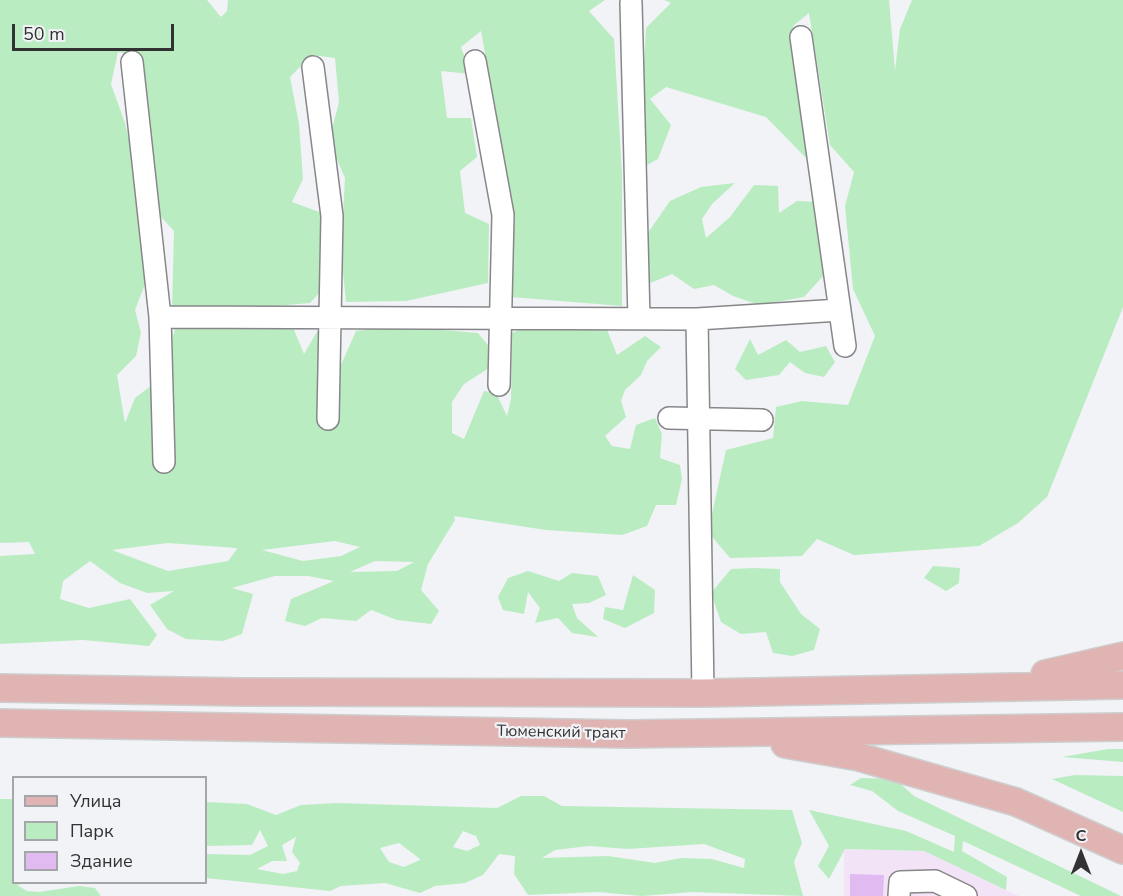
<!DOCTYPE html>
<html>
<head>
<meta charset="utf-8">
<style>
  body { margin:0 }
  #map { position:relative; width:1123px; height:896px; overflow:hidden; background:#f2f3f7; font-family:"Nunito Sans",sans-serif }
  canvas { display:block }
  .legend { position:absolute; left:12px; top:776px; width:195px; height:108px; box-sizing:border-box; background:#f2f3f7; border:2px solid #a5a6a9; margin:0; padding:8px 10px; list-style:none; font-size:18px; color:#323233 }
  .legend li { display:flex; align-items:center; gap:12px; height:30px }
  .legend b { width:30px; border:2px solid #a5a6a9 }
  .north { position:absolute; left:1051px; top:824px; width:60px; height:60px; -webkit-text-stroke:4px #f2f3f7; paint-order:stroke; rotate:0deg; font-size:16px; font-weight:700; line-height:24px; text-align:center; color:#323233 }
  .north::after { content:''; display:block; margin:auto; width:21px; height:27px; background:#323233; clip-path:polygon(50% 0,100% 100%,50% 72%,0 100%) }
  .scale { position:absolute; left:12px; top:24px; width:162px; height:27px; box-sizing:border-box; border:3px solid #323233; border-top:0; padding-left:8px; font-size:18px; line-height:21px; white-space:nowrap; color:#323233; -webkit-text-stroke:4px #f2f3f7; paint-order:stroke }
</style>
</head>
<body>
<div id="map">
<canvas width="1123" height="896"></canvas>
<ul class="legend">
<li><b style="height:8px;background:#e0b4b3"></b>Улица</li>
<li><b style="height:16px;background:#baecc2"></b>Парк</li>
<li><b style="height:16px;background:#e1baf2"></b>Здание</li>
</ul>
<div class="north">С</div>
<div class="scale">50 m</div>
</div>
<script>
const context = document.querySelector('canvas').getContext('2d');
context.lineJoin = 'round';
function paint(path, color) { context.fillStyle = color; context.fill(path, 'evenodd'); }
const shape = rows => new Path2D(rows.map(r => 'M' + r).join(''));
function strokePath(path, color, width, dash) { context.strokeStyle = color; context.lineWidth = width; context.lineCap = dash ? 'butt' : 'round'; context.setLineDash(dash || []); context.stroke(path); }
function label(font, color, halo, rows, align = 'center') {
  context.font = font + ' "Nunito Sans",sans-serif'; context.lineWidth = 4.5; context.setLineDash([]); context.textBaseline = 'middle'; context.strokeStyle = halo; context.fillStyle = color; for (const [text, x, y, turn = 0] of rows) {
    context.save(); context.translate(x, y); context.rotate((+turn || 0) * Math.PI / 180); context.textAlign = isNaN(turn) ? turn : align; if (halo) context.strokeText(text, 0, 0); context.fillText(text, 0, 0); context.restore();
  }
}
paint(shape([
  [844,849,924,851,1019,896,844,896]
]), '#f3e3f6');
paint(shape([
  [0,0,207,0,221,17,227,11,228,0,605,0,589,11,614,39,622,173,622,306,511,297,514,212,481,31,461,47,471,74,441,71,447,118,471,118,477,157,460,171,465,213,489,224,488,283,406,301,346,302,341,252,345,178,329,141,339,102,335,58,312,55,290,77,299,124,303,179,292,202,322,213,324,232,320,292,310,303,264,307,172,308,174,231,160,216,142,57,118,52,111,84,125,123,134,162,147,279,135,310,141,333,136,356,117,375,125,423,135,398,152,385,173,400,172,340,177,322,292,325,304,354,318,330,320,349,318,367,337,410,341,365,356,331,395,326,478,333,492,350,489,368,464,384,452,402,452,433,464,439,484,391,496,393,507,416,511,399,512,333,529,326,606,327,617,355,645,336,661,347,647,361,641,375,625,390,621,401,626,417,605,436,612,446,630,449,636,425,655,418,662,434,660,458,680,465,682,479,676,505,656,505,647,526,622,535,546,530,454,516,455,520,428,564,421,590,439,611,431,624,397,620,371,610,356,621,322,618,305,626,285,621,291,599,334,581,308,576,275,576,232,588,253,594,242,634,223,641,186,639,167,629,150,605,174,591,147,593,120,583,90,561,63,581,60,599,89,608,130,599,157,635,149,646,83,640,0,644,0,556,35,554,29,542,0,543],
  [335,541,360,547,341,556,303,561,262,550],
  [168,543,236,548,237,549,228,561,168,571,112,550],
  [375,561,414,562,397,571,350,572],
  [664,0,889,0,895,70,900,29,912,0,1123,0,1123,307,1047,497,1018,523,979,546,854,555,817,539,802,556,730,558,708,532,726,450,773,438,776,407,802,401,848,405,875,336,853,289,845,206,854,172,830,145,809,13,793,26,810,128,807,159,766,117,666,87,650,99,671,125,658,159,638,170,646,28,671,3],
  [735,183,712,204,702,219,706,238,730,217,754,185,778,186,779,213,797,201,818,202,825,274,804,297,759,305,733,296,714,285,694,289,672,274,648,284,645,237,670,201,701,187],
  [750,339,758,355,786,340,800,352,826,346,835,362,824,377,805,373,790,362,779,375,746,380,735,369],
  [933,566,960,568,959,583,946,591,924,578],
  [754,568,780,569,780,582,801,614,820,629,814,650,792,656,773,653,766,632,741,634,721,622,711,593,731,569],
  [528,571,559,581,572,573,598,576,606,595,589,603,572,604,577,618,598,637,572,633,558,618,535,623,540,608,528,592,524,614,503,610,498,597,508,578],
  [633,575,655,590,654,613,625,628,603,619,605,607,623,610],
  [1108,749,1123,749,1123,762,1062,757],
  [1075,775,1123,776,1123,812,1052,779],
  [861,778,895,779,914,796,1121,896,1081,896,963,841,962,851,1007,877,1006,890,924,851,845,849,829,879,818,866,829,846,809,810,906,831,954,852,955,836,898,811,872,791,850,785],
  [521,796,544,796,562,806,792,810,802,843,794,862,803,896,692,892,642,896,598,892,528,895,514,874,515,856,499,854,483,875,465,883,435,886,420,893,385,883,341,886,330,891,206,878,206,854,250,855,268,846,260,830,252,845,206,846,206,802,247,804,276,815,301,805,336,803,497,808],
  [463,831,476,836,480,845,467,851,453,847],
  [296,837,292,852,300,863,297,871,283,874,257,869,272,861,287,861,282,845],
  [399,843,420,859,420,860,404,867,389,862,380,848],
  [704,844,745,859,744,868,712,859,681,858,655,863,608,856,542,858,555,850,589,846,628,849],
  [0,799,13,799,14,882,28,883,17,885,27,891,39,892,79,886,95,888,101,896,0,896]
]), '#baecc2');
paint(shape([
  [850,874,884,875,883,896,850,896]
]), '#e1baf2');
const minor = shape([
  [631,3,639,319],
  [801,37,845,346],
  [475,61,503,215,499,385],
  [132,62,160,317,164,462],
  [313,67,332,216,328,419],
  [160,317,697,319,840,310],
  [697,319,703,693],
  [669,418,762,420],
  [899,896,900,882,935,881,966,896]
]);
const major = shape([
  [1045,674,1123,656],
  [0,688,244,692,703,693,1123,685],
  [0,723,628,734,1123,727],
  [785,744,859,757,1016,802,1123,850]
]);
strokePath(minor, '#87878a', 24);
strokePath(major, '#cecece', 30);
strokePath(minor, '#fff', 21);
strokePath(major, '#e0b4b3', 27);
label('16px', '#323233', '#f2f3f7', [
  ["Тюменский тракт",561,733,1]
]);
</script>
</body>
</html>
